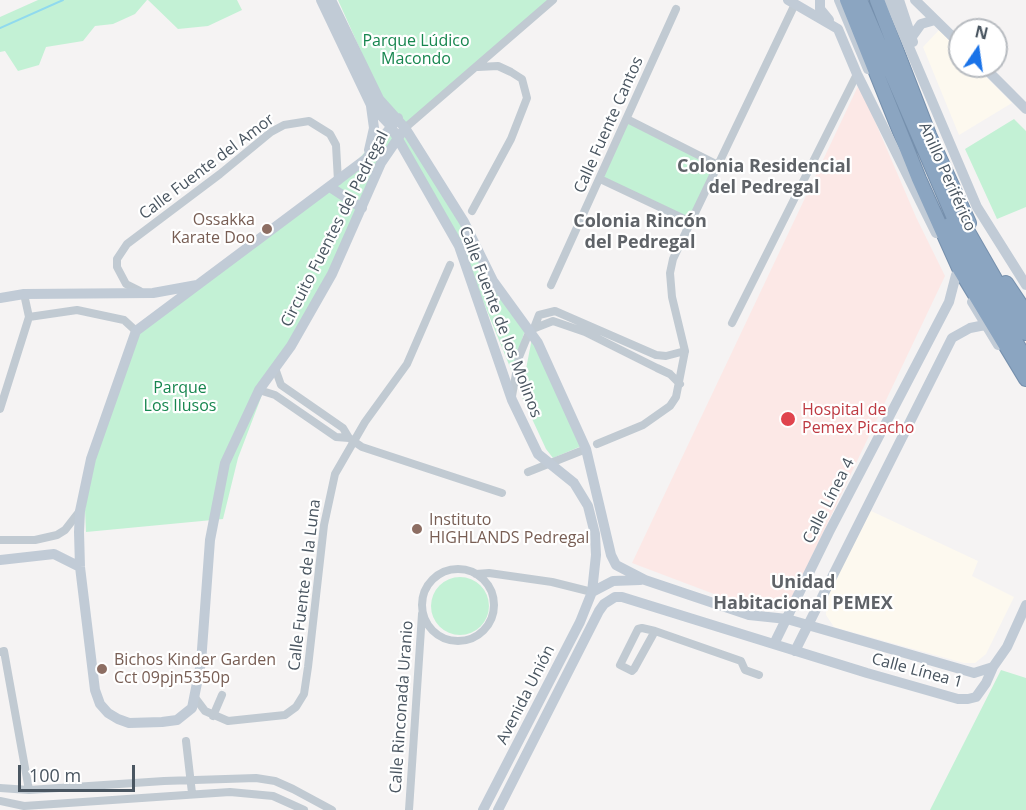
<!DOCTYPE html>
<html>
<head>
<meta charset="utf-8">
<style>
  body { margin:0 }
  #map { position:relative; width:1026px; height:810px; overflow:hidden; background:#f5f3f3; font-family:"Open Sans",sans-serif }
  canvas { display:block }
  .north { position:absolute; left:948px; top:18px; width:60px; height:60px; box-sizing:border-box; background:#fff; border:2px solid #b7bbc0; border-radius:50%; rotate:13deg; font-size:16px; font-weight:700; line-height:24px; text-align:center; color:#4a5661 }
  .north::after { content:''; display:block; margin:auto; width:21px; height:27px; background:#1a73e8; clip-path:polygon(50% 0,100% 100%,50% 72%,0 100%) }
  .scale { position:absolute; left:18px; top:765px; width:117px; height:27px; box-sizing:border-box; border:3px solid #4a5661; border-top:0; padding-left:8px; font-size:18px; line-height:21px; white-space:nowrap; color:#4a5661; -webkit-text-stroke:4px #fff; paint-order:stroke }
</style>
</head>
<body>
<div id="map">
<canvas width="1026" height="810"></canvas>
<div class="north">N</div>
<div class="scale">100 m</div>
</div>
<script>
const context = document.querySelector('canvas').getContext('2d');
context.lineJoin = 'round';
function paint(path, color) { context.fillStyle = color; context.fill(path, 'evenodd'); }
const shape = rows => new Path2D(rows.map(r => 'M' + r).join(''));
function strokePath(path, color, width, dash) { context.strokeStyle = color; context.lineWidth = width; context.lineCap = dash ? 'butt' : 'round'; context.setLineDash(dash || []); context.stroke(path); }
function label(font, color, halo, rows, align = 'center') {
  context.font = font + ' "Open Sans",sans-serif'; context.lineWidth = 4.5; context.setLineDash([]); context.textBaseline = 'middle'; context.strokeStyle = halo; context.fillStyle = color; for (const [text, x, y, turn = 0] of rows) {
    context.save(); context.translate(x, y); context.rotate((+turn || 0) * Math.PI / 180); context.textAlign = isNaN(turn) ? turn : align; if (halo) context.strokeText(text, 0, 0); context.fillText(text, 0, 0); context.restore();
  }
}
paint(shape([
  [939,30,960,51,960,66,975,66,1012,103,959,135,923,47],
  [869,510,978,561,972,576,1014,597,986,654,975,663,964,663,834,627,826,615,827,594]
]), '#fdf9ef');
paint(shape([
  [859,84,916,217,945,276,792,598,779,609,759,611,632,563]
]), '#fce8e6');
paint(shape([
  [38,0,147,0,135,14,113,24,95,26,83,41,46,47,39,65,18,71,5,51,0,52,0,17],
  [148,0,237,0,242,10,208,26,178,29],
  [338,0,549,0,406,125,381,96],
  [1014,119,1026,131,1026,207,997,219,965,149],
  [628,123,715,166,690,218,603,177],
  [390,125,397,137,362,208,262,395,238,458,223,519,86,532,85,510,91,459,136,331,339,180],
  [406,136,525,330,512,372,483,301,401,140],
  [532,338,584,445,553,458,546,449,521,395],
  '431 606a29 29 0 1 1 58 0a29 29 0 1 1-58 0Z',
  [1001,670,1026,678,1026,810,930,810]
]), '#c3f1d5');
strokePath(shape([
  [0,28,63,0]
]), '#90daee', 2);
const highway = shape([
  [847,0,919,179,959,268,1026,379],
  [860,0,960,232],
  [877,0,929,135,969,223],
  [960,218,1026,333],
  [949,225,1026,360],
  [1006,283,1026,313]
]);
strokePath(highway, '#7690ad', 16);
strokePath(shape([
  [627,119,718,165],
  [405,128,553,0],
  [600,179,691,222],
  [472,211,511,139,527,98,522,79,511,72,498,66,478,67],
  [551,285,676,9],
  [140,291,126,284,117,267,117,259,127,244,220,174,271,132,284,125,309,121,330,134,336,145,338,181],
  [29,317,77,310,124,320,136,331],
  [732,323,857,74],
  [534,328,539,315,555,311,656,355,666,356,685,351],
  [275,368,281,385,343,428,349,438,362,447,502,493],
  [259,390,275,395,336,437,349,438],
  [512,396,519,357,530,330,553,321,585,332,657,368,670,374,680,384],
  [0,409,29,317,24,294],
  [597,444,643,425,670,406,676,397,685,351,672,297,670,273,673,259,795,4],
  [528,472,586,449],
  [0,540,35,540,57,535,65,530,79,512],
  '422 605a36 36 0 1 1 72 0a36 36 0 1 1-72 0Z',
  [476,574,489,573,552,582,592,592],
  [655,631,634,669,632,671,620,665,638,629,642,628,655,631,741,661,745,670,759,675],
  [0,652,4,651,29,790],
  [196,699,205,711,228,721,285,715,296,707,304,694,308,667,324,525,335,474,365,422,407,364,450,265],
  [213,716,222,695],
  [186,741,192,793],
  [0,788,29,790,164,781,256,778,275,781,293,789,332,810],
  [0,801,24,806,230,792,273,796,304,810],
  [409,810,422,614]
]), '#c1cad2', 8);
strokePath(shape([
  [321,0,371,105,390,125,459,246,512,400,538,454,574,483,588,506,595,534,596,555,592,592,580,622,483,810],
  [331,0,379,99,405,128,464,222,493,281,538,343,586,449,611,555,616,565,645,580,749,615,787,619,974,673,993,667],
  [788,0,838,29,857,74,936,233],
  [820,0,820,9,829,20],
  [839,0,868,69],
  [889,0,977,207,1026,285],
  [899,0,913,42],
  [915,0,960,44],
  [911,38,921,24,935,20],
  [983,66,1026,109],
  [398,118,366,159,136,331,91,459,80,511,79,532,80,567,95,690,100,704,108,713,118,719,129,723,162,722,177,720,192,708,201,663,210,540,225,463,259,390,291,346,332,274,381,163,405,128],
  [369,150,374,128,371,106],
  [330,187,362,208],
  [0,298,24,294,153,293,197,285],
  [972,302,998,345],
  [0,560,54,554,80,567],
  [592,592,613,581,640,580],
  [774,644,829,532,949,302,956,275],
  [795,651,952,338,970,328,985,325],
  [498,810,599,611,604,604,615,597,622,597,867,673,958,699,968,699,976,697,986,683,993,667,1007,647,1026,605]
]), '#c1cbd6', 10);
strokePath(highway, '#8ba5c1', 14);
for (const [x, y, r, color] of [
  [267,229,6,"#8d6e63"],
  [788,419,8,"#e0444e"],
  [417,529,6,"#8d6e63"],
  [102,669,6,"#8d6e63"]
]) { const dot = new Path2D(); dot.arc(x, y, r, 0, 2 * Math.PI); context.fillStyle = color; context.fill(dot); strokePath(dot, '#fff', 2); }
label('16px', '#17864f', '#fff', [
  ["Parque Lúdico",416,41],
  ["Macondo",416,59],
  ["Parque",180,388],
  ["Los Ilusos",180,406]
]);
label('16px', '#4a5661', '#fff', [
  ["Calle Fuente Cantos",609,125,-66],
  ["Calle Fuente del Amor",207,167,-37],
  ["Anillo Periférico",947,177,66],
  ["Circuito Fuentes del Pedregal",335,229,-63],
  ["Calle Fuente de los Molinos",500,322,69],
  ["Calle Línea 4",829,501,-63],
  ["Calle Fuente de la Luna",305,585,-83],
  ["Calle Línea 1",917,671,15],
  ["Avenida Unión",526,695,-63],
  ["Calle Rinconada Uranio",402,707,-86]
]);
label('16px', '#785e54', '#fff', [
  ["Ossakka",255,220,"right"],
  ["Karate Doo",255,238,"right"],
  ["Instituto",429,520],
  ["HIGHLANDS Pedregal",429,538],
  ["Bichos Kinder Garden",114,660],
  ["Cct 09pjn5350p",114,678]
], 'left');
label('16px', '#be3a42', '#fff', [
  ["Hospital de",802,410],
  ["Pemex Picacho",802,428]
], 'left');
label('bold 18px', '#5f6368', '#fff', [
  ["Colonia Residencial",764,167],
  ["del Pedregal",764,188],
  ["Colonia Rincón",640,222],
  ["del Pedregal",640,243],
  ["Unidad",803,583],
  ["Habitacional PEMEX",803,604]
]);
</script>
</body>
</html>
